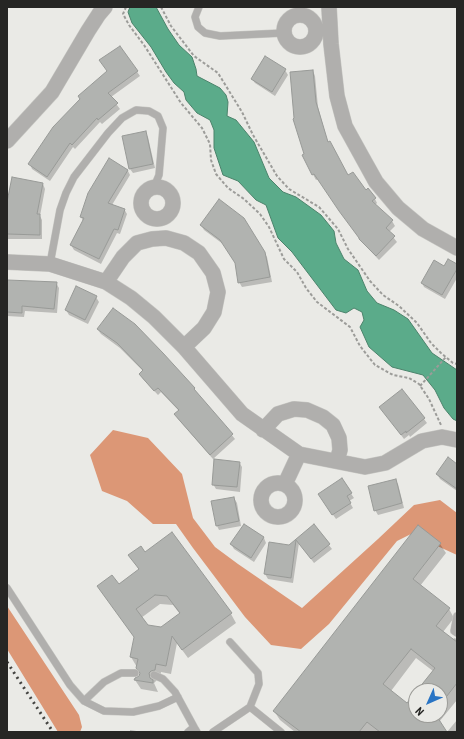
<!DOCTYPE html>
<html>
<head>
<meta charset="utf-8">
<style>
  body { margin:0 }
  #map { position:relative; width:464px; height:739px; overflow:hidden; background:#eaeae6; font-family:"Roboto Condensed",sans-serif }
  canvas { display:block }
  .frame { position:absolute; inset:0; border:8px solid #262624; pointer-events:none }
  .north { position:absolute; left:408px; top:683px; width:40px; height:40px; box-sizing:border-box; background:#eaeae6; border:1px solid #9c9c98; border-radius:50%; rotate:225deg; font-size:11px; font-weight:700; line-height:16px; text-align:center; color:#262624 }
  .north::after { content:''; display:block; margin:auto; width:14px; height:18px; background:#2974c4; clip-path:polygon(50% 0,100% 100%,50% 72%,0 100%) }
</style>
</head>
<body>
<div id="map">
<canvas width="464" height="739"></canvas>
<div class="frame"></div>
<div class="north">N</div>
</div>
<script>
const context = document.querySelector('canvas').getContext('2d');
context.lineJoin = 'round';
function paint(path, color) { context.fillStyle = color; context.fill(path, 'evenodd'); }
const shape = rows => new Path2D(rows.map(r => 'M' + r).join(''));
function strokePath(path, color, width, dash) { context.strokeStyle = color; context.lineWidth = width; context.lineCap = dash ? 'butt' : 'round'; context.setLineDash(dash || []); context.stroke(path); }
paint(shape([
  [113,430,148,438,182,474,193,518,215,547,238,564,302,608,378,539,414,505,440,500,457,513,457,555,411,534,397,541,329,624,301,649,271,645,245,617,193,548,176,524,153,524,127,501,102,491,90,455],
  [7,606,79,715,82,727,80,732,58,732,7,649]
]), '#dc9776');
const water = shape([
  [130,7,156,7,168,29,179,45,192,57,196,69,197,76,220,88,226,95,228,102,227,116,236,120,254,142,269,178,283,192,296,197,321,215,334,231,336,243,344,259,358,270,367,291,377,303,394,310,408,319,432,353,457,370,457,421,453,419,444,408,435,390,423,375,392,367,369,347,360,327,364,320,362,312,354,308,346,313,336,310,292,252,278,238,266,205,256,200,238,181,223,175,214,148,214,130,210,120,197,113,186,100,184,92,174,83,166,72,151,47,132,23,128,12,130,7]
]);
paint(water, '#5bab8a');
strokePath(water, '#4b836b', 1);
paint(shape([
  [120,47,140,76,111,97,120,109,102,124,100,122,75,149,73,147,50,181,32,169,30,164,108,72],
  [285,70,288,75,275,96,255,83,252,79],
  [313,71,315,76,318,107,328,143,348,177,375,199,377,203,375,205,392,221,395,226,389,232,397,242,379,260,363,243,318,179,316,180,303,156,305,155],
  [145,132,148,137,155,168,133,173,130,169],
  [110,160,128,171,130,175,112,205,124,209,127,214,120,234,117,233,101,264,74,250,71,245,83,221,81,217],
  [43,184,45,189,40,216,42,220,42,239,7,239,7,207],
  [201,225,264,252,267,257,272,282,242,287,239,282,236,263,223,244,204,230],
  [457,266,457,278,445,299,424,287,422,283,445,267],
  [7,281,56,283,59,288,57,313,25,311,24,317,7,316],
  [96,297,99,302,88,324,69,315,66,310],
  [98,330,194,389,235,439,213,459,178,419,175,414,179,411,161,392,158,395,143,379,140,374,143,371,120,348,101,334],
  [402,390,427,423,410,437,409,435,404,439,380,407],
  [239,462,242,467,240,492,216,489,213,484],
  [457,465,457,491,440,479,437,474],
  [341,479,354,498,349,501,353,508,336,519,322,499],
  [395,480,398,484,404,508,378,515,375,510],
  [234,498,237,503,241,526,219,530,217,526],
  [244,525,264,538,266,543,254,562,234,549,231,544],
  [314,526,332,549,314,563,299,543,293,583,268,579,265,574,289,546],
  [172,534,231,614,236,623,188,658,177,643,171,674,161,672,160,679,157,680,154,683,158,692,141,689,135,680,140,677,141,674,131,657,135,638,98,586,118,585,139,570,130,555,145,553],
  [160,604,173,605,180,614,161,628,147,626,141,618],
  [440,544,446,553,420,586,449,609,454,618,443,632,453,640,454,638,457,639,457,700,439,722,445,732,375,732,373,731,372,732,295,732,280,720,274,711],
  [416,658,433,671,417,691,440,691,440,715,416,715,416,693,407,704,391,691],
  [457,720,457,732,447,732],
  [130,730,143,732,130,732]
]), '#0003');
const building = shape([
  [120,46,138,71,108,93,118,103,98,120,97,118,72,145,70,143,47,177,28,164,53,127,80,99,78,96,107,71,99,60,120,46],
  [265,56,286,69,272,92,251,79,265,56],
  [313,70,316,102,328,142,330,141,348,175,353,172,366,190,368,188,376,198,372,201,393,220,386,228,395,236,376,256,359,239,359,238,339,211,314,174,312,175,302,155,304,154,293,119,294,118,290,72,313,70],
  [146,131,153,164,129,169,122,136,146,131],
  [109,158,128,170,108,203,125,209,118,230,114,229,99,259,70,245,84,218,80,217,88,193,109,158],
  [12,177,43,183,37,214,40,214,40,235,7,234,7,202,12,177],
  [219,199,244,218,265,252,270,277,238,283,235,263,220,240,200,225,219,199],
  [448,259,457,264,457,269,442,295,421,283,434,260,444,266,448,259],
  [7,280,57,282,54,309,22,306,22,313,7,312,7,280],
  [76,286,97,296,85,320,65,310,76,286],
  [113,308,135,324,163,353,195,388,194,389,233,434,210,455,174,414,179,410,158,388,154,391,139,374,143,370,117,343,97,329,113,308],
  [402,389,425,418,406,433,406,431,401,435,379,407,402,389],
  [448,457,457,464,457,489,436,474,448,457],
  [214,459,240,462,237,487,212,485,214,459],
  [342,478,352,493,347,496,351,503,332,515,318,494,342,478],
  [396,479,402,503,374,511,368,486,396,479],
  [234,497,239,521,216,526,211,501,234,497],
  [244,524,264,537,251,558,230,544,244,524],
  [314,524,330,544,311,559,296,540,291,578,264,574,269,542,289,545,314,524],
  [418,525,441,543,413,579,450,608,436,626,457,642,457,683,440,705,440,691,416,691,416,715,436,715,447,732,380,732,367,722,359,732,301,732,273,711,418,525],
  [411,649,435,668,407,703,383,684,411,649],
  [172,532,232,613,182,650,172,636,166,666,156,664,155,670,151,671,149,673,150,678,153,680,153,683,134,680,135,678,139,676,140,673,136,668,138,659,130,657,134,637,97,586,112,575,119,584,139,569,128,555,141,546,145,552,172,532],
  [155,595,167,596,180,613,161,627,148,625,136,609,155,595]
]);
paint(building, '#b1b3b0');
strokePath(building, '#989a97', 1);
const service = shape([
  [199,7,195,17,198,27,205,33,220,36,283,33],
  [50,264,60,210,66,193,74,177,108,133,122,118,136,110,149,111,158,116,163,128,159,175,154,187],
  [7,588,70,685,84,701,104,711,133,712,159,706,178,697],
  [457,616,454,631,457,633],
  [230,642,258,673,259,684,250,707,281,732],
  [154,675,163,679,175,692,194,727],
  [84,701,104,682,121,673,135,673],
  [188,732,194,727,197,732],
  [213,732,250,707]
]);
const minor = shape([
  [329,7,331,44,337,96,345,126,361,155,376,182,398,208,423,229,457,248],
  '284 31a16 16 0 1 1 32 0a16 16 0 1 1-32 0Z',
  [7,141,52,92,88,31,99,14,105,7],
  '141 203a16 16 0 1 1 32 0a16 16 0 1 1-32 0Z',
  [7,262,50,264,106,282,131,298,154,317,184,347,242,414,299,454,365,467,385,463,422,441,442,437,457,440],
  [106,282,123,257,137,243,152,239,166,238,184,243,199,253,213,273,218,292,214,312,204,328,184,347],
  [263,430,278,414,294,409,307,410,323,417,333,425,339,438,340,450,337,461],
  '261 500a17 17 0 1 1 34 0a17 17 0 1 1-34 0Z',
  [285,484,299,454]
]);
strokePath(service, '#c7c7c3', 8);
strokePath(minor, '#c7c7c3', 16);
strokePath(shape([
  [126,7,123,14,129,25,144,45,181,103,202,128,210,144,211,160,216,174,228,188,244,199,260,214,269,227,284,259,297,272,306,288,317,302,350,327,360,346,375,365,393,375,409,378,419,384,429,399,441,425],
  [161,7,171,26,194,56,218,73,242,112,253,135,277,176,289,189,319,207,338,229,348,249,370,281,383,295,399,306,417,323,431,343,441,353,453,363,457,364],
  [420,386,446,357]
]), '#9c9c99', 2, [3, 2]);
strokePath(service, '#b0afad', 7);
strokePath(minor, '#b0afad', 15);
strokePath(shape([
  [7,662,53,732]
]), '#434340', 3, [2, 4]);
</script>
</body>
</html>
